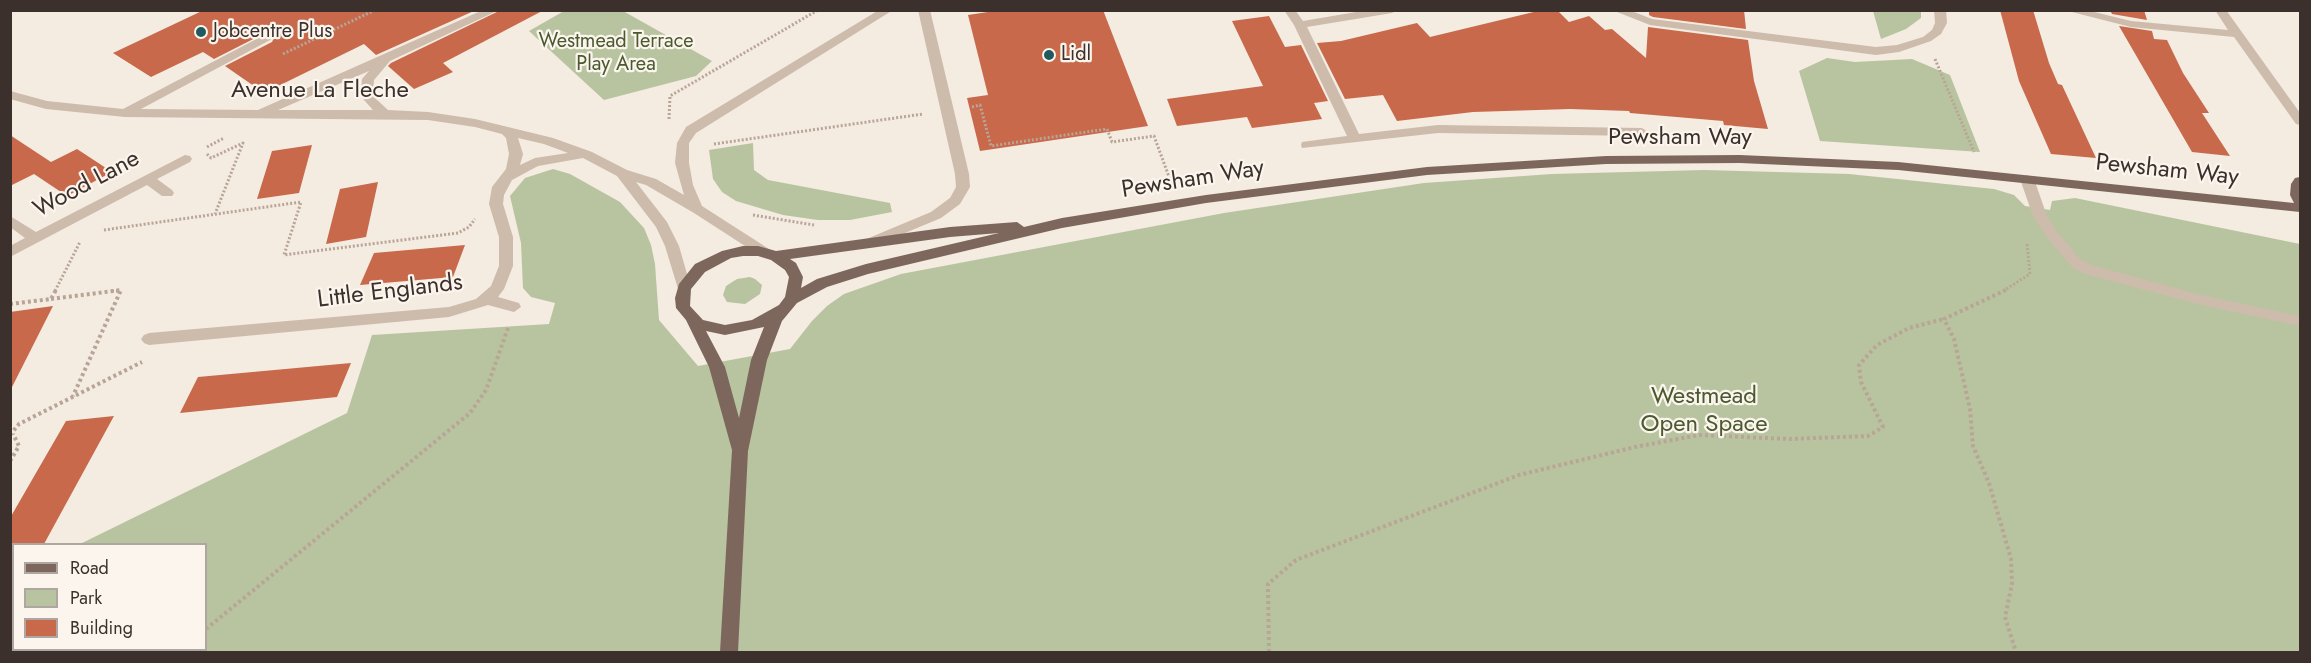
<!DOCTYPE html>
<html>
<head>
<meta charset="utf-8">
<style>
  body { margin:0 }
  #map { position:relative; width:2311px; height:663px; overflow:hidden; background:#f4ebe1; font-family:Jost,sans-serif }
  canvas { display:block }
  .frame { position:absolute; inset:0; border:12px solid #3b302b; pointer-events:none }
  .legend { position:absolute; left:12px; top:543px; width:195px; height:108px; box-sizing:border-box; background:#fbf5ee; border:2px solid #aea6a0; margin:0; padding:8px 10px; list-style:none; font-size:18px; color:#3b302b }
  .legend li { display:flex; align-items:center; gap:12px; height:30px }
  .legend b { width:30px; border:2px solid #aea6a0 }
</style>
</head>
<body>
<div id="map">
<canvas width="2311" height="663"></canvas>
<div class="frame"></div>
<ul class="legend">
<li><b style="height:8px;background:#7d675c"></b>Road</li>
<li><b style="height:16px;background:#b8c4a0"></b>Park</li>
<li><b style="height:16px;background:#c8694b"></b>Building</li>
</ul>
</div>
<script>
const context = document.querySelector('canvas').getContext('2d');
context.lineJoin = 'round';
function paint(path, color) { context.fillStyle = color; context.fill(path, 'evenodd'); }
const shape = rows => new Path2D(rows.map(r => 'M' + r).join(''));
function strokePath(path, color, width, dash) { context.strokeStyle = color; context.lineWidth = width; context.lineCap = dash ? 'butt' : 'round'; context.setLineDash(dash || []); context.stroke(path); }
function label(font, color, halo, rows, align = 'center') {
  context.font = font + ' Jost,sans-serif'; context.lineWidth = 4.5; context.setLineDash([]); context.textBaseline = 'middle'; context.strokeStyle = halo; context.fillStyle = color; for (const [text, x, y, turn = 0] of rows) {
    context.save(); context.translate(x, y); context.rotate((+turn || 0) * Math.PI / 180); context.textAlign = isNaN(turn) ? turn : align; if (halo) context.strokeText(text, 0, 0); context.fillText(text, 0, 0); context.restore();
  }
}
paint(shape([
  [564,11,623,11,712,61,696,76,604,100,529,31],
  [1873,11,1921,11,1921,18,1906,29,1881,39],
  [1827,58,1855,62,1912,59,1950,75,1980,152,1820,141,1799,71],
  [753,143,754,170,768,180,890,203,892,212,850,220,818,220,783,215,736,201,722,192,713,179,709,150],
  [553,169,570,174,620,202,644,228,651,245,655,264,659,320,698,366,790,349,812,321,827,306,844,294,901,274,1224,213,1424,183,1552,174,1704,170,1849,174,1994,189,2014,195,2025,206,2050,210,2052,201,2075,198,2300,244,2300,652,11,652,10,579,13,577,14,650,206,650,206,544,80,544,347,413,372,335,549,324,555,303,531,297,523,288,521,243,510,196,525,178],
  [750,277,755,279,762,285,760,294,745,304,727,302,723,295,726,286,737,279]
]), '#b8c4a0');
paint(shape([
  [204,10,476,10,376,55,364,44,264,93,225,66,272,42,274,38,267,32,214,59,203,52,151,77,113,53],
  [501,10,544,10,443,63,453,72,414,89,388,66,391,63],
  [1001,10,1103,10,1148,126,980,151,967,98,988,95,968,15],
  [1542,10,1557,10,1569,22,1589,16,1605,30,1612,29,1646,58,1648,27,1748,40,1754,81,1768,129,1724,125,1723,121,1630,113,1629,111,1570,109,1473,112,1397,121,1383,95,1345,99,1317,43,1341,41,1417,23,1430,37],
  [1649,10,1744,10,1746,29,1653,17,1649,15],
  [2000,10,2033,10,2049,63,2058,84,2062,85,2096,158,2051,154,2019,81],
  [2110,10,2144,10,2147,20,2112,14],
  [1269,16,1285,47,1301,45,1328,101,1314,103,1322,119,1252,128,1247,117,1177,126,1167,99,1263,86,1232,21],
  [2119,26,2152,31,2154,39,2167,40,2183,73,2209,113,2202,113,2230,156,2192,152],
  [10,135,51,162,77,149,112,172,67,196,34,174,10,186],
  [312,145,299,193,257,199,272,151],
  [378,182,366,237,326,244,340,189],
  [465,245,453,277,360,285,374,253],
  [53,306,10,391,10,312],
  [351,363,337,397,180,413,198,377],
  [114,416,44,544,10,544,10,518,66,421]
]), '#c8694b');
strokePath(shape([
  [283,54,375,10],
  [1935,59,1974,152],
  [972,107,980,105,991,146,1107,129,1112,142,1154,136,1171,182],
  [669,119,670,96,818,10],
  [714,144,923,114],
  [207,147,224,138],
  [207,154,211,158,243,143,215,214],
  [753,215,814,225],
  [104,230,301,202,284,255,458,233,469,227,475,219],
  [55,291,80,242],
  [112,291,120,291],
  [2003,291,2030,274,2027,244]
]), '#b9a596', 3, [2, 2]);
strokePath(shape([
  [2006,290,1944,319,1954,339,1970,409,1973,446,1989,483,2011,559,2012,584,2005,617,2016,652],
  [51,299,121,290,73,396],
  [10,304,51,299,56,290],
  [10,435,19,424,142,362],
  [10,461,19,446,13,434],
  [206,629,470,413,486,390,508,328],
  [178,652,181,650],
  [1269,652,1268,584,1296,560,1519,475,1635,447,1699,435,1789,439,1868,436,1883,427,1861,382,1859,365,1877,345,1909,328,1944,319]
]), '#b9a596', 4, [3, 3]);
paint(shape([
  [483,10,499,10,390,61,374,80,373,91,376,99,388,110,428,112,475,119,553,138,592,152,627,170,656,179,684,195,675,163,677,143,686,127,879,10,893,10,696,133,689,143,689,163,693,185,702,206,769,249,771,252,769,255,759,255,694,213,646,185,636,182,667,222,679,246,691,288,684,293,679,292,665,246,656,227,617,176,583,158,538,166,512,180,504,195,503,204,513,237,513,266,504,289,498,297,519,303,521,307,514,312,488,305,449,317,149,345,144,343,141,339,144,335,149,333,449,307,476,299,491,286,499,266,499,237,489,204,492,187,506,169,509,154,506,138,502,134,475,127,428,120,125,117,46,109,10,99,10,91,47,101,123,109,266,34,272,38,270,40,141,109,258,110,483,10],
  [369,71,362,79,361,91,364,100,373,110,278,110,369,71],
  [518,138,544,144,568,153,535,158,520,165,523,154,518,138],
  [918,10,930,10,969,174,970,187,960,204,941,218,869,248,864,246,862,243,864,240,931,212,950,198,956,187,955,174,918,10],
  [1284,10,1295,10,1303,21,1368,10,1397,10,1392,13,1307,27,1359,134,1438,125,1642,128,1648,132,1642,136,1438,133,1302,148,1301,145,1302,142,1347,136,1294,25,1284,10],
  [1612,10,1629,10,1652,19,1876,47,1897,45,1923,37,1932,30,1935,23,1934,10,1946,10,1947,23,1941,34,1931,41,1899,52,1876,55,1650,25,1612,10],
  [2064,10,2086,10,2131,21,2228,30,2215,10,2226,10,2300,113,2300,125,2296,124,2234,37,2131,27,2064,10],
  [185,155,190,156,192,159,190,162,157,179,172,190,174,193,172,196,162,196,147,185,10,257,10,246,25,238,10,227,10,216,36,232,185,155],
  [2027,175,2034,179,2047,216,2057,232,2081,260,2092,265,2197,294,2300,316,2300,326,2197,304,2082,273,2071,266,2047,238,2033,216,2020,179,2027,175]
]), '#cdbbac');
paint(shape([
  [1740,155,1898,162,2294,203,2290,195,2291,184,2295,178,2300,177,2300,212,1898,170,1740,163,1606,164,1427,175,1206,203,1062,228,868,274,827,287,797,303,782,321,767,360,748,451,738,652,720,652,732,450,709,367,686,320,676,308,675,298,679,284,695,264,722,251,743,246,758,246,776,251,950,227,1017,222,1024,227,1062,218,1206,195,1427,167,1606,156,1740,155],
  [999,233,866,264,817,279,801,288,803,277,796,263,790,259,950,237,999,233],
  [743,256,758,256,771,260,785,270,789,277,785,297,779,305,752,320,725,325,703,320,690,306,691,289,705,272,731,258,743,256],
  [764,327,751,360,739,418,725,367,706,331,725,335,764,327]
]), '#7d675c');
for (const [x, y, r, color] of [
  [201,32,6,"#1f5a5e"],
  [1049,55,6,"#1f5a5e"]
]) { const dot = new Path2D(); dot.arc(x, y, r, 0, 2 * Math.PI); context.fillStyle = color; context.fill(dot); strokePath(dot, '#fbf5ee', 2); }
label('20px', '#3b302b', '#fbf5ee', [
  ["Jobcentre Plus",213,32],
  ["Lidl",1061,55]
], 'left');
label('20px', '#4a5a2e', '#fbf5ee', [
  ["Westmead Terrace",616,42],
  ["Play Area",616,65]
]);
label('24px', '#3b302b', '#fbf5ee', [
  ["Avenue La Fleche",320,91],
  ["Pewsham Way",1680,138],
  ["Pewsham Way",2167,171,6],
  ["Pewsham Way",1193,180,-9],
  ["Wood Lane",87,185,-28],
  ["Little Englands",390,292,-7]
]);
label('24px', '#4a5a2e', '#fbf5ee', [
  ["Westmead",1704,397],
  ["Open Space",1704,425]
]);
</script>
</body>
</html>
